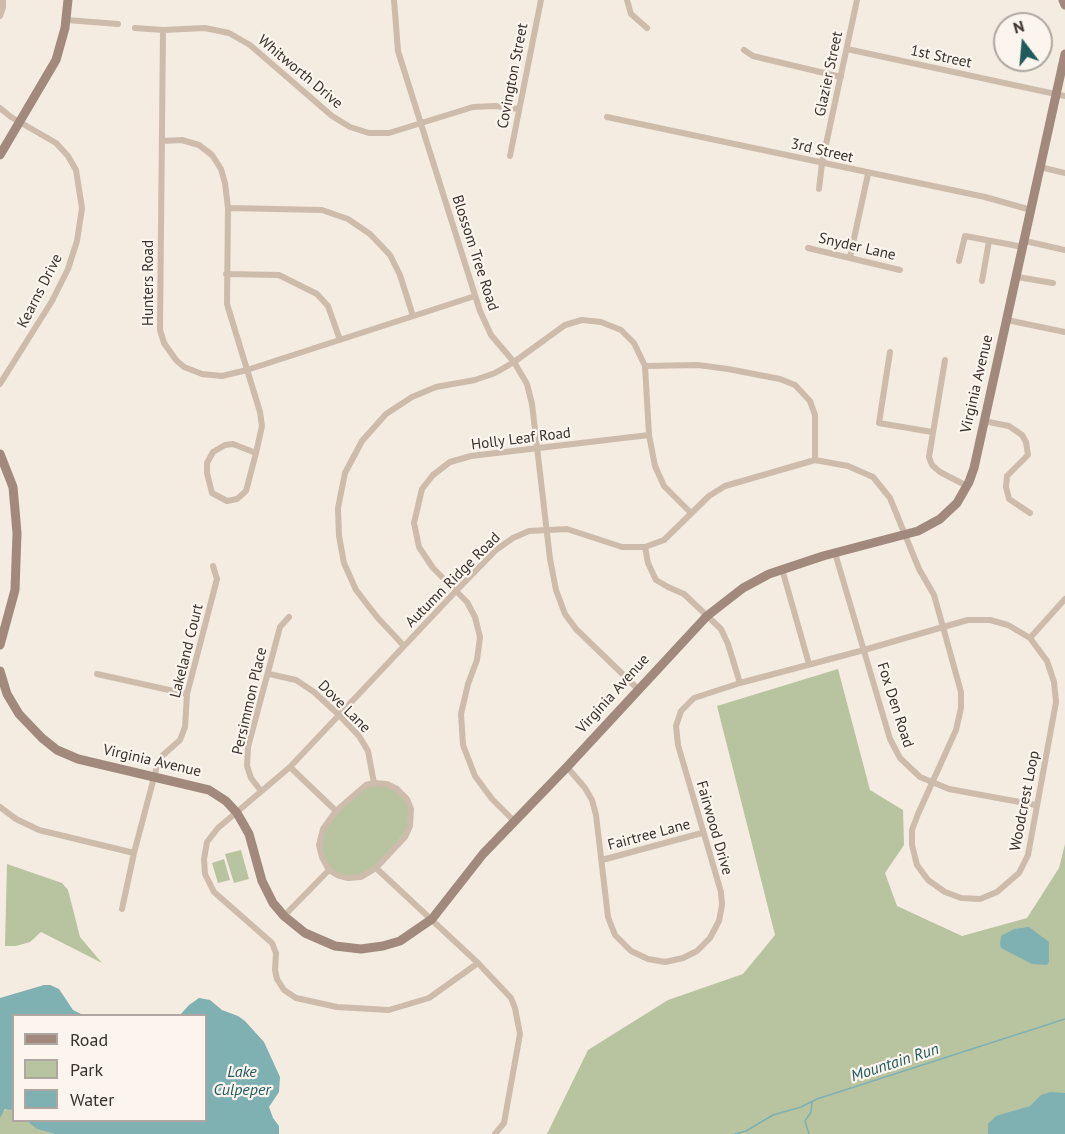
<!DOCTYPE html>
<html>
<head>
<meta charset="utf-8">
<style>
  body { margin:0 }
  #map { position:relative; width:1065px; height:1134px; overflow:hidden; background:#f4ebe1; font-family:"PT Sans",sans-serif }
  canvas { display:block }
  .legend { position:absolute; left:12px; top:1014px; width:195px; height:108px; box-sizing:border-box; background:#fbf5ee; border:2px solid #aea6a0; margin:0; padding:8px 10px; list-style:none; font-size:18px; color:#3b302b }
  .legend li { display:flex; align-items:center; gap:12px; height:30px }
  .legend b { width:30px; border:2px solid #aea6a0 }
  .north { position:absolute; left:993px; top:12px; width:60px; height:60px; box-sizing:border-box; background:#fbf5ee; border:2px solid #aea6a0; border-radius:50%; rotate:344deg; font-size:16px; font-weight:700; line-height:24px; text-align:center; color:#3b302b }
  .north::after { content:''; display:block; margin:auto; width:21px; height:27px; background:#1f5a5e; clip-path:polygon(50% 0,100% 100%,50% 72%,0 100%) }
</style>
</head>
<body>
<div id="map">
<canvas width="1065" height="1134"></canvas>
<ul class="legend">
<li><b style="height:8px;background:#a18a7d"></b>Road</li>
<li><b style="height:16px;background:#b8c4a0"></b>Park</li>
<li><b style="height:16px;background:#7fb0b2"></b>Water</li>
</ul>
<div class="north">N</div>
</div>
<script>
const context = document.querySelector('canvas').getContext('2d');
context.lineJoin = 'round';
function paint(path, color) { context.fillStyle = color; context.fill(path, 'evenodd'); }
const shape = rows => new Path2D(rows.map(r => 'M' + r).join(''));
function strokePath(path, color, width, dash) { context.strokeStyle = color; context.lineWidth = width; context.lineCap = dash ? 'butt' : 'round'; context.setLineDash(dash || []); context.stroke(path); }
function label(font, color, halo, rows, align = 'center') {
  context.font = font + ' "PT Sans",sans-serif'; context.lineWidth = 4.5; context.setLineDash([]); context.textBaseline = 'middle'; context.strokeStyle = halo; context.fillStyle = color; for (const [text, x, y, turn = 0] of rows) {
    context.save(); context.translate(x, y); context.rotate((+turn || 0) * Math.PI / 180); context.textAlign = isNaN(turn) ? turn : align; if (halo) context.strokeText(text, 0, 0); context.fillText(text, 0, 0); context.restore();
  }
}
paint(shape([
  [838,669,870,790,903,810,904,845,885,873,897,906,962,936,1027,918,1059,868,1065,844,1065,1134,547,1134,588,1050,668,1000,743,974,775,935,717,706],
  [374,783,394,787,407,799,410,826,376,868,361,877,348,878,329,870,321,853,323,829,336,811,366,785],
  [241,850,249,879,234,883,225,854],
  [224,859,230,880,218,883,212,863],
  [7,864,62,883,68,890,80,937,102,963,41,932,30,942,16,946,5,946],
  [7,1108,13,1109,14,1120,31,1121,58,1134,0,1134,0,1115]
]), '#b8c4a0');
paint(shape([
  [1029,927,1049,942,1049,962,1047,965,1032,964,1001,948,1000,944,1001,936,1014,929],
  [44,985,50,985,59,989,73,1010,83,1015,14,1016,13,1110,5,1109,0,1118,0,998],
  [199,998,210,1000,222,1010,238,1016,245,1021,264,1042,280,1077,279,1092,269,1107,273,1118,279,1126,279,1134,56,1134,37,1129,27,1121,206,1120,206,1016,180,1015,189,1005],
  [1050,1092,1065,1093,1065,1134,988,1134,988,1124,996,1116,1030,1106,1041,1095]
]), '#7fb0b2');
strokePath(shape([
  [735,1134,746,1131,773,1115,801,1107,817,1099,1065,1019],
  [809,1134,805,1121,811,1112,812,1102]
]), '#7fb0b2', 1.5);
strokePath(shape([
  [394,0,398,51,480,311,491,335,514,362,527,384,532,404,550,559,556,590,565,614,576,629,638,689],
  [627,0,631,14,647,28],
  [0,16,3,7,3,0],
  [67,20,118,24],
  [135,28,163,30,205,28,229,33,250,45,332,116,350,127,369,133,389,133,473,107,495,106,518,109],
  [163,30,160,330,164,343,176,360,184,367,202,374,222,376,247,370,475,296],
  [847,49,1065,96],
  [744,50,753,56,841,77],
  [0,108,11,117,56,143,68,156,76,170,82,208,77,241,68,269,52,301,0,384],
  [607,117,985,197,1031,210],
  [162,141,182,140,199,145,212,155,221,169,225,183,228,208,227,304,260,412,262,426,256,453,246,491,237,499,227,501,212,493,207,473,207,463,213,452,225,445,233,444,256,453],
  [510,156,541,0],
  [1040,167,1065,173],
  [819,189,822,163,857,0],
  [228,208,322,210,348,219,370,234,390,255,400,275,413,316],
  [1025,241,1065,250],
  [808,248,900,270],
  [850,257,868,174],
  [959,261,965,236,1023,247],
  [226,274,279,275,317,294,328,306,340,340],
  [1017,277,1053,283],
  [982,281,989,241],
  [1007,320,1065,332],
  [890,352,879,423,932,432],
  [945,360,929,457,932,465,940,472,967,486],
  [645,366,698,365,728,369,780,379,795,385,810,401,815,415,815,460],
  [984,421,1009,426,1022,435,1026,442,1028,455,1007,476,1006,487,1009,499,1030,513],
  [645,547,648,563,656,580,668,587,684,594,721,629,728,644,740,683],
  [835,553,890,739,900,758,920,777,949,789,1036,805],
  [782,569,809,664],
  [1030,638,1065,599],
  [404,646,377,617,356,590,344,563,339,536,338,508,345,473,362,441,386,414,412,397,436,387,475,380,495,373,514,362,565,325,582,320,601,322,621,330,634,343,645,366,649,435,655,466,664,486,691,513],
  [97,674,187,694],
  [269,674,296,680,314,692,339,715,359,736,368,751,374,783],
  [290,767,336,811],
  [374,783,387,784,397,789,407,799,411,809,410,826,405,837,376,868,361,877,348,878,337,875,329,870,322,857,319,845,323,829,336,811,366,785,374,783],
  [261,791,251,778,247,766,248,747,280,627,289,617],
  [0,807,16,819,39,830,134,853],
  [515,822,492,799,475,776,463,745,461,714,468,684,477,660,480,637,475,617,467,602,433,568,419,547,414,523,422,489,433,475,450,462,471,456,649,435],
  [602,860,702,833],
  [376,868,478,963,511,998,515,1008,520,1034,504,1123,495,1134],
  [122,909,134,853,157,766,162,756,180,740,185,727,187,694,217,579,213,566],
  [284,916,329,870],
  [478,963,429,998,389,1010,337,1007,296,998,284,990,277,979,275,970,276,953,272,943,214,892,205,874,204,859,207,842,218,828,290,767,456,591,496,550,513,538,529,531,567,529,622,547,645,547,664,540,709,496,725,486,815,460,848,466,873,477,890,498,919,569,934,595,943,627,961,692,961,708,956,730,918,814,912,830,912,845,917,865,928,880,945,892,961,898,980,899,997,892,1019,873,1028,855,1056,702,1054,682,1047,661,1030,638,1008,625,990,620,968,620,943,627,864,650,740,683,694,698,681,711,676,726,678,745,721,892,722,905,719,921,710,938,697,951,683,958,665,962,648,959,631,951,615,935,608,917,596,815,592,800,585,788,567,767]
]), '#cdbbac', 6);
strokePath(shape([
  [1063,0,1065,5],
  [0,155,56,60,65,28,68,0],
  [0,454,13,487,17,533,15,590,0,645],
  [0,671,7,694,19,714,42,738,57,750,78,759,209,790,226,801,237,813,249,834,262,881,273,903,284,916,305,933,335,946,361,949,383,946,400,941,432,919,483,854,567,767,707,616,743,588,769,574,823,556,918,531,940,519,957,503,969,482,974,468,1065,54]
]), '#a18a7d', 9);
label('15px', '#3b302b', '#fbf5ee', [
  ["1st Street",941,57,12],
  ["Whitworth Drive",300,72,40],
  ["Glazier Street",829,74,-78],
  ["Covington Street",513,76,-79],
  ["3rd Street",822,151,13],
  ["Snyder Lane",857,247,13],
  ["Blossom Tree Road",475,253,72],
  ["Hunters Road",149,283,-90],
  ["Kearns Drive",40,291,-63],
  ["Virginia Avenue",977,384,-77],
  ["Holly Leaf Road",521,439,-7],
  ["Autumn Ridge Road",453,580,-45],
  ["Lakeland Court",187,651,-76],
  ["Virginia Avenue",613,694,-48],
  ["Persimmon Place",250,701,-77],
  ["Fox Den Road",895,705,72],
  ["Dove Lane",344,707,45],
  ["Virginia Avenue",152,761,13],
  ["Woodcrest Loop",1025,801,-79],
  ["Fairwood Drive",714,828,74],
  ["Fairtree Lane",649,835,-15]
]);
label('italic 16px', '#1f5a5e', '#fbf5ee', [
  ["Mountain Run",895,1063,-18],
  ["Lake",242,1072],
  ["Culpeper",242,1090]
]);
</script>
</body>
</html>
